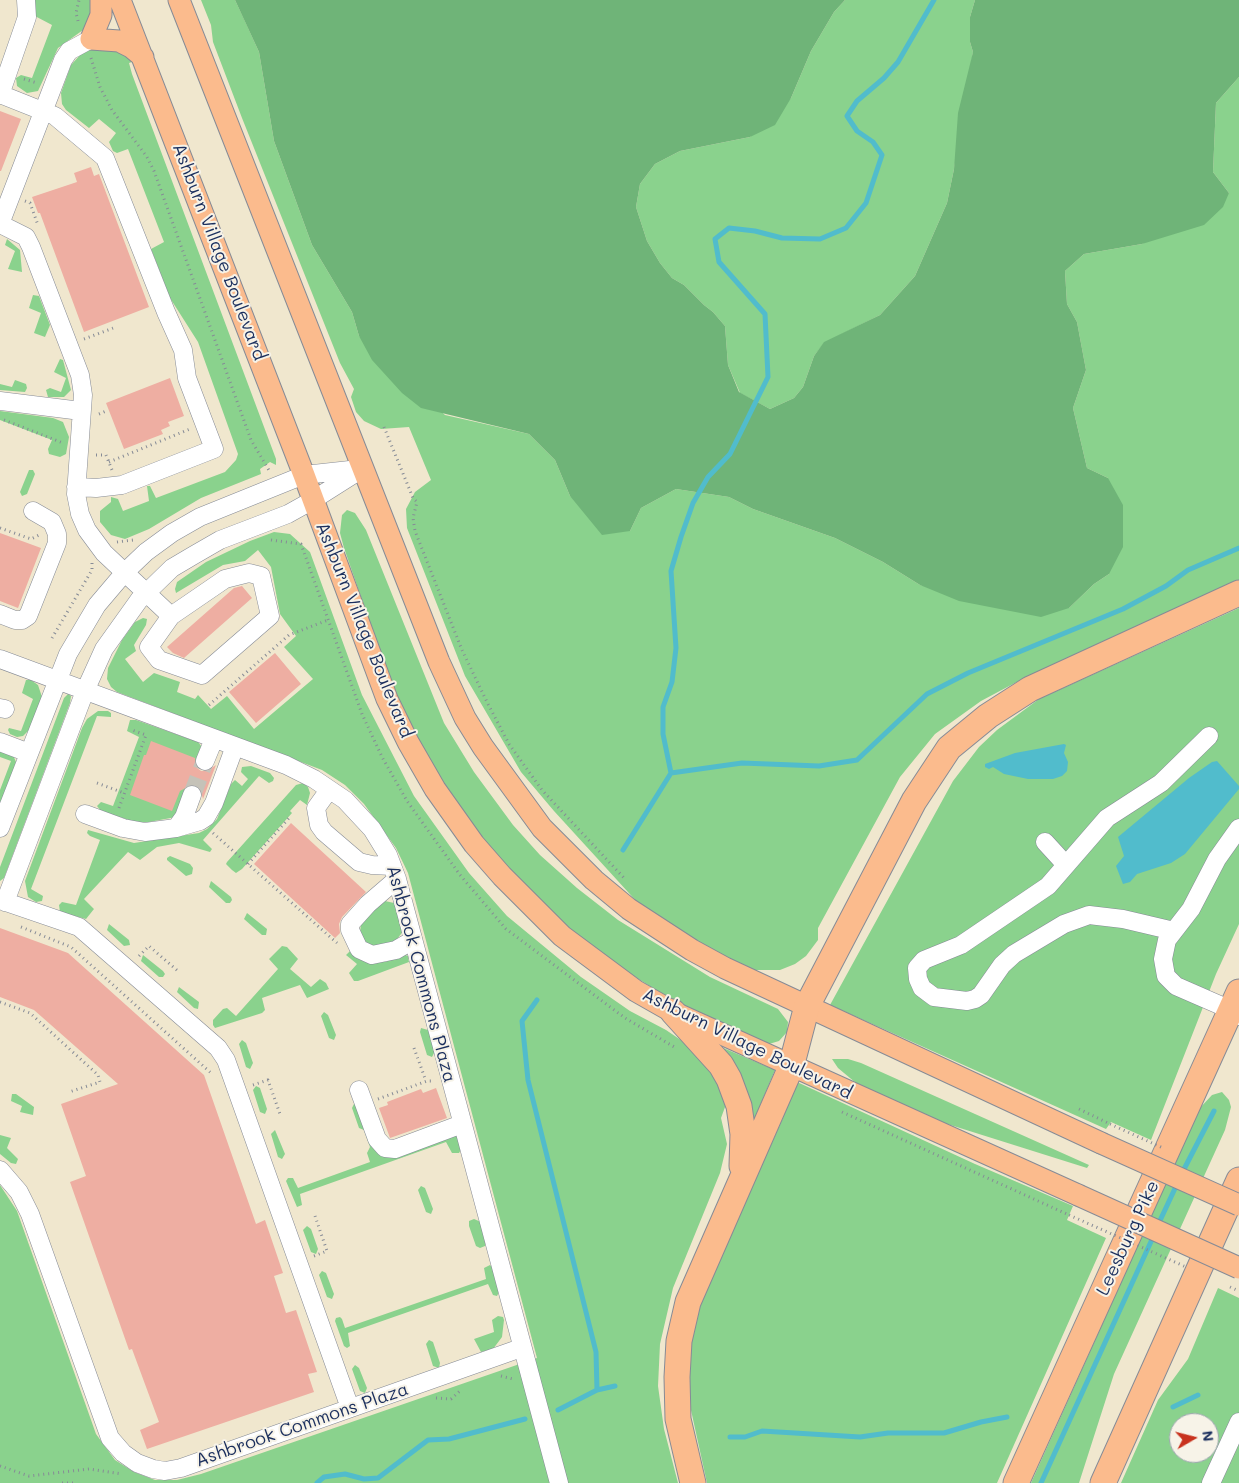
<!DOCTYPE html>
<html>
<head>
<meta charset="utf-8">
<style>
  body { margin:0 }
  #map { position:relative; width:1239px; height:1483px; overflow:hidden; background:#f0e7ce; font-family:Mali,sans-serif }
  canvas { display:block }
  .north { position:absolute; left:1169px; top:1413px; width:50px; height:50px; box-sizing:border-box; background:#f7f3e8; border:1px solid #9fa5b1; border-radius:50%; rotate:82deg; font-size:14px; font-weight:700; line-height:20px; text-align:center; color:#1b2f5e }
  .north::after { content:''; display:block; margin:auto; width:18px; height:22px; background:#c8321e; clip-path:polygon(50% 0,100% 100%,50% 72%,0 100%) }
</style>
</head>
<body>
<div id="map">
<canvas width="1239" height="1483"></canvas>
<div class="north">N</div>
</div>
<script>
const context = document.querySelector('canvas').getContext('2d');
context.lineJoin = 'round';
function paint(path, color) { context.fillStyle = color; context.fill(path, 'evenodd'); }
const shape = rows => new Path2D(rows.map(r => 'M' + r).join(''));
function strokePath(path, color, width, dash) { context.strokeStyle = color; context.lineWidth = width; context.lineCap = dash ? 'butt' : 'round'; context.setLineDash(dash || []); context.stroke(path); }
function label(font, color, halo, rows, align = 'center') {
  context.font = font + ' Mali,sans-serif'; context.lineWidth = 4; context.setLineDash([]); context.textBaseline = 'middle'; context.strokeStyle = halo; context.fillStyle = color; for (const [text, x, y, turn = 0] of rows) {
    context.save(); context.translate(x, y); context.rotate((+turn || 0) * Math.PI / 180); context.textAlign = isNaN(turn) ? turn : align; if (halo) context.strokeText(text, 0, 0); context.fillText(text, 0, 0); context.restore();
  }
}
paint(shape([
  [30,0,95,0,95,8,83,30,58,48,38,91,27,93,17,86,16,78,21,75,32,78,52,25,33,15],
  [201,0,235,0,243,17,259,52,274,141,312,245,352,312,359,336,445,415,529,434,555,460,570,496,630,531,641,508,676,489,729,497,753,509,835,538,883,562,920,585,1069,608,1094,584,1109,574,1108,478,1087,468,1073,408,1086,370,1077,322,1067,304,1065,271,1084,254,1142,244,1229,193,1213,172,1216,103,1239,77,1239,580,1171,613,1028,676,981,701,935,734,900,777,818,928,818,940,806,956,795,964,780,970,749,970,686,935,638,903,554,811,521,772,465,676,407,528,406,509,415,492,431,480,409,427,381,429,364,421,356,412,351,397,354,389,340,363,242,118,213,42,211,25],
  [845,0,975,0,970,17,970,42,973,52,954,169,947,203,915,276,880,315,824,343,814,356,803,387,794,398,770,409,740,393,728,365,725,326,713,312,704,305,684,285,672,278,660,263,647,241,636,207,640,184,655,164,680,151,750,137,791,98,811,51,834,12],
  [97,46,127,53,132,62,129,63,132,74,276,459,276,465,270,462,260,469,261,474,201,498,149,529,125,539,111,535,100,522,100,511,111,502,111,497,118,499,123,511,149,501,147,486,150,486,156,498,225,472,236,460,238,454,198,342,170,298,151,249,164,242,128,149,117,153,113,151,109,142,116,133,99,119,89,128,66,110,62,104,61,93,71,65,81,54],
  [7,239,20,250,22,272,8,269,15,251,5,245],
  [33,295,39,296,50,325,45,337,34,333,41,313,29,308],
  [60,359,63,360,71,390,64,397,48,397,46,390,50,388,61,392,66,378,54,372],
  [15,380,26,384,27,388,25,392,0,390,0,384,12,387],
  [0,411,53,418,63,422,69,437,66,454,60,457,49,454,48,449,52,440,0,420],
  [29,470,33,470,35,474,27,494,22,496,20,492],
  [347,510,355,513,366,530,444,723,474,772,513,825,540,855,577,888,618,920,710,977,778,1009,788,1022,787,1032,779,1041,769,1044,677,1003,637,978,595,949,555,916,520,883,480,835,449,792,418,742,393,689,344,548,340,533,342,515],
  [274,532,290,534,310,552,362,695,414,796,469,873,507,916,581,977,630,1011,666,1030,697,1051,716,1074,728,1099,721,1118,727,1144,720,1173,673,1288,660,1344,658,1386,664,1429,678,1483,0,1483,0,1185,17,1211,96,1434,115,1460,134,1472,155,1480,177,1480,201,1474,537,1358,408,873,396,848,364,804,345,785,322,770,117,692,111,687,107,679,108,668,122,640,135,622,143,618,147,619,146,625,134,645,136,651,125,659,143,682,154,673,180,682,177,692,195,699,198,695,211,709,227,696,254,729,313,679,284,647,296,636,280,614,271,567,258,550,245,561,223,565,176,593,175,589,177,582,206,562,250,541],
  [1239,608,1239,924,1216,974,1151,1140,1111,1122,1106,1129,830,1005,953,781,979,747,997,730,1039,699],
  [26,680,31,680,38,685,42,697,30,729,23,736,17,737,10,734,8,730,9,728,21,731,33,699,22,693],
  [68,694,71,696,70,703,4,878,0,881,0,867,64,698],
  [98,711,108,711,111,713,111,717,97,716,31,889,43,896,42,901,36,902,28,897,25,881,82,728,87,719],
  [130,720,136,720,198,742,202,747,202,753,180,813,176,817,149,822,135,822,101,811,97,806,101,802,113,806,139,737,127,731],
  [0,751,13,755,16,762,0,810,0,790,11,761,0,757],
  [251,766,270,773,274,778,273,781,269,783,259,776,203,840,212,849,210,852,179,843,157,847,140,860,128,852,84,899,94,909,86,919,60,912,59,905,62,902,76,905,100,840,90,836,87,833,88,830,134,843,199,833,207,829,217,819,231,784,235,780,242,786,248,779,241,772,242,767],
  [303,783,308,787,310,793,307,805,300,800,290,811,292,813,242,869,236,873,232,870,226,864,227,862,296,785],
  [170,856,190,864,193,868,192,874,186,876,167,860,167,858],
  [211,881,231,897,232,900,230,903,226,903,209,887],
  [385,901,394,903,403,930,401,934,393,944,368,946,360,934,361,923,380,903],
  [247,913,267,929,266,935,262,935,244,919],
  [109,924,129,940,130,945,124,946,107,930],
  [282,946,287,947,298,959,290,969,311,987,320,979,326,983,329,989,307,998,300,985,262,998,265,1010,262,1013,215,1028,213,1025,213,1020,223,1009,227,1008,236,1016,278,969,269,959],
  [352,949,371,962,385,962,403,954,408,956,409,962,358,981,354,981,349,973,357,964,346,955],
  [143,955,163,971,165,974,163,977,159,977,141,961],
  [179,987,199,1002,198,1009,194,1008,177,992],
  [324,1012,328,1015,336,1035,334,1040,329,1038,321,1016],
  [421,1028,428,1030,430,1032,435,1051,432,1057,427,1055,420,1032],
  [242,1040,246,1043,253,1063,250,1069,246,1067,239,1044],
  [721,1047,775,1070,753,1122],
  [832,1059,848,1059,861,1063,1089,1165,1087,1168,925,1117,877,1095,856,1083,838,1068],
  [797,1082,975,1164,1073,1206,1067,1220,1106,1238,997,1483,707,1483,689,1401,689,1362,693,1325,703,1296,783,1118,784,1107],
  [256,1086,260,1088,267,1109,265,1114,260,1112,253,1090],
  [1222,1092,1229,1100,1231,1107,1225,1130,1114,1374,1079,1483,1031,1483,1199,1109,1212,1095],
  [12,1094,16,1094,34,1107,33,1115,20,1112,22,1106,11,1101],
  [354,1104,357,1104,373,1145,458,1135,462,1148,459,1153,452,1153,446,1142,300,1194,302,1205,297,1207,286,1181,288,1178,293,1178,298,1188,370,1162,367,1153,370,1147,364,1130,359,1128,352,1108],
  [275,1130,285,1154,282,1159,278,1157,271,1134],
  [0,1135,11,1138,7,1148,18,1159,16,1164,11,1163,0,1154],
  [421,1186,425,1188,433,1209,431,1214,426,1212,418,1190],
  [474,1219,481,1222,486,1242,485,1246,480,1248,476,1246,469,1226,469,1221],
  [307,1226,311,1229,318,1249,316,1254,311,1252,303,1230],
  [490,1265,492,1267,499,1292,497,1296,493,1295,488,1284,348,1333,350,1346,347,1348,344,1346,335,1321,336,1318,340,1317,342,1319,345,1328,486,1279,484,1268],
  [322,1271,326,1273,334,1294,332,1299,327,1297,319,1275],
  [1218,1288,1239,1298,1239,1483,1121,1483,1158,1400,1188,1359],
  [1179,1423,1209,1423,1209,1453,1179,1453],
  [498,1316,503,1317,504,1320,502,1337,493,1349,481,1352,474,1339,494,1332,492,1320],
  [429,1340,433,1342,440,1363,439,1368,433,1366,426,1344],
  [355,1365,359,1368,367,1388,365,1393,360,1391,352,1369]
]), '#8ad28d');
paint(shape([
  [235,0,845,0,834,12,811,51,791,98,775,125,750,137,680,151,655,164,640,184,636,207,647,241,660,263,672,278,684,285,704,305,713,312,725,326,728,365,739,392,770,409,794,398,803,387,814,356,824,342,880,315,915,276,947,203,954,169,958,113,973,52,970,42,970,17,975,0,1239,0,1239,77,1216,103,1213,172,1229,193,1223,207,1204,225,1142,244,1084,254,1065,271,1067,304,1077,322,1086,370,1073,408,1087,468,1108,478,1123,505,1123,547,1109,574,1094,584,1069,608,1041,617,959,601,920,585,883,562,835,538,753,509,729,497,676,489,641,508,630,531,602,535,570,496,555,460,529,434,421,408,402,393,372,360,359,336,352,312,312,245,274,141,259,52]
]), '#6fb478');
paint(shape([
  [1064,744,1066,745,1064,753,1068,762,1067,771,1062,776,1053,779,1028,779,1004,774,993,767,989,769,985,767,985,764,1015,753],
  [1217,761,1239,786,1239,789,1185,854,1171,863,1137,874,1130,882,1123,884,1116,866,1124,856,1118,837,1189,778,1212,762]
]), '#51bccc');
strokePath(shape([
  [671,773,742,763,819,766,857,760,927,694,968,673,1123,609,1166,586,1188,570,1239,548],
  [623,850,671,773,663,734,663,707,672,682,676,648,671,571,681,537,693,503,708,477,730,454,768,377,765,314,719,262,715,239,729,228,755,231,782,238,820,239,846,228,866,203,882,155,873,142,857,131,847,116,857,101,884,78,898,62,934,0],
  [537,1000,522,1021,528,1080,596,1352,597,1390,558,1410],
  [1181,1175,1214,1111],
  [1157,1227,1178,1182],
  [597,1390,615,1386],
  [1173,1407,1198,1395],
  [730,1437,745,1437,762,1431,860,1437,888,1433,944,1433,981,1422,1007,1417],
  [317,1483,324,1477,345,1474,364,1479,378,1478,428,1440,449,1439,525,1419],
  [1041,1483,1154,1235]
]), '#51bccc', 5);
paint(shape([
  [0,111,21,119,1,171,0,171],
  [91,167,94,176,99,174,149,307,84,332,40,213,38,213,32,197,77,182,74,173],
  [170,378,184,416,168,422,170,426,161,430,163,434,124,449,106,403],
  [0,533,41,548,18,608,0,601],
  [242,586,252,598,184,658,173,653,167,647,234,588],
  [275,653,301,684,256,723,229,692],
  [151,741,195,758,196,767,201,771,207,771,216,765,203,799,200,788,191,785,180,791,172,811,130,795,144,755,146,755],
  [291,823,366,892,342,917,339,924,340,933,335,938,254,864],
  [0,928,68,953,204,1075,256,1224,265,1220,283,1273,274,1276,286,1313,296,1310,317,1372,308,1374,314,1392,147,1449,140,1430,159,1422,132,1349,129,1350,70,1182,86,1176,61,1104,118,1084,34,1010,0,997],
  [436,1088,447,1118,390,1138,379,1108,388,1105,387,1102,421,1089,423,1093]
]), '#eeaea2');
strokePath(shape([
  [192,795,205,761]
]), '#c5c2b8', 18, [18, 9]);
const minor = shape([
  [91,39,69,51,63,60,0,224,26,237,31,247,80,375,83,395,76,494,80,514,87,530,104,553,171,616,225,579,249,573,261,576,270,616,202,675,159,660,149,647,171,616],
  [0,94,55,116,105,158,166,312,183,350,187,378,214,449,122,485,96,488,76,487],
  [0,95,27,17,26,0],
  [0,401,81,411],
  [0,614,15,620,22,620,28,616,57,543,57,534,52,522,33,511],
  [0,659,286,765,314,779,345,800,372,829,388,855,397,879,559,1483],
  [0,708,5,709],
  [0,742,29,753],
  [205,761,214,739],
  [329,790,316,808,319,825,324,832,359,862,372,865,392,866],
  [85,814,123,828,145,832,176,828,200,821,206,817,214,803,235,746],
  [0,828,68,654,97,605,125,572,146,552,172,533,200,517,304,475,359,469],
  [176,828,184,817,192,795],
  [1045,842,1066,865],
  [397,879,368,904,350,924,350,930,359,949,372,955,396,950,413,940],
  [0,900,79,927,218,1048,226,1060,350,1408],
  [5,902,85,691,104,649,139,600,172,568,194,555,220,540,288,514,313,500,362,469],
  [1174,931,1123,919,1089,915,1064,924,1014,954,1002,965,981,995,975,999,967,1001,934,997,922,988,918,979,917,968,924,960,961,945,1048,886,1107,818,1161,783,1209,736],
  [1239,1016,1231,1010,1176,986,1166,976,1163,959,1167,940,1191,909,1217,859,1239,828],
  [359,1090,377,1139,385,1148,395,1149,462,1124],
  [0,1170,19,1192,30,1214,110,1438,123,1453,137,1463,153,1469,165,1471,181,1468,521,1348],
  [1211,1483,1239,1422]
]);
const major = shape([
  [101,0,101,15,91,39,119,41,131,47,143,57],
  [120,0,304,475,387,699,408,742,435,789,474,844,502,876,562,936,636,991,673,1012,1078,1195],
  [179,0,439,662,465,718,483,747,542,828,594,880,629,909,692,950,725,968,1101,1143]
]);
const highway = shape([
  [673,1012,721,1065,729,1079,739,1106,743,1134,742,1166],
  [693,1483,678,1419,677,1377,679,1341,688,1302,791,1067,807,1006,914,801,949,748,988,716,1030,689,1239,593],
  [1016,1483,1239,992],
  [1103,1483,1239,1180]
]);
strokePath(minor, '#868b96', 19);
strokePath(major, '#868b96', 23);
strokePath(highway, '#868b96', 27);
strokePath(shape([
  [78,21,76,13,79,0],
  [91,58,100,87,112,110,147,157,154,171,251,440,270,472],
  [24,79,37,83],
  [25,201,30,203,38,225],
  [84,339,116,327],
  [99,414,106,411],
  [4,420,63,443],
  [384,427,413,498,417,502,413,518,415,531,462,650,488,704,509,744,542,790,625,879],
  [96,455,106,455,112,470],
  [109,462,190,429],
  [0,528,31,539,39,535],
  [271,540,301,544,362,714,382,757,407,801,460,875,506,929,625,1018,676,1048],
  [117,542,133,540],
  [52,638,92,570,92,563],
  [209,705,289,635,328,620],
  [97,783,124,793],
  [119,808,146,735,132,730],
  [213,833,337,943],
  [248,864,289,818],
  [21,927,71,947,211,1073],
  [139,956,149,946,179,972],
  [0,1002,30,1013,98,1075,100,1082,69,1092],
  [414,1048,426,1081],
  [253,1085,268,1080,281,1117],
  [378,1099,427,1081,433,1081],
  [1079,1109,1110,1124],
  [842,1112,1069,1215],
  [314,1256,327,1251,314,1213],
  [501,1376,513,1379],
  [436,1398,451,1399,462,1389],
  [0,1466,29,1476,89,1469,122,1474],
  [62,1483,77,1483]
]), '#868b96', 3, [1, 4]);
strokePath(minor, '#fff', 18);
strokePath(major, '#fbbb8d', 21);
strokePath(highway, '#fbbb8d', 25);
const majorBridge = shape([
  [1101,1143,1239,1205],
  [1078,1195,1239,1268]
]);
strokePath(majorBridge, '#868b96', 23, []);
strokePath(shape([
  [1110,1124,1163,1148],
  [1069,1215,1186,1267],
  [1230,1287,1239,1291]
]), '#868b96', 3, [1, 4]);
strokePath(majorBridge, '#fbbb8d', 21);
label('18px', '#1b2f5e', '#f7f3e8', [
  ["Ashburn Village Boulevard",219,252,69],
  ["Ashburn Village Boulevard",364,630,68],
  ["Ashbrook Commons Plaza",421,974,75],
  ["Ashburn Village Boulevard",747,1044,26],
  ["Leesburg Pike",1128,1238,-65],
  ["Ashbrook Commons Plaza",302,1425,-19]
]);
</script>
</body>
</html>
